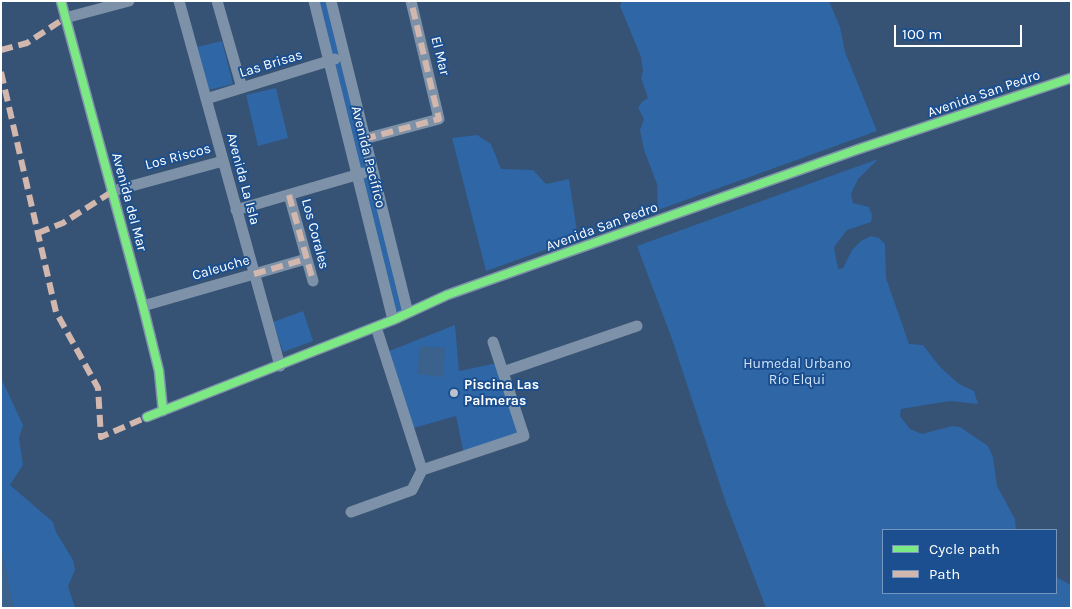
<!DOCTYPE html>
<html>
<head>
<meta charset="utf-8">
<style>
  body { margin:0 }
  #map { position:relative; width:1072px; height:609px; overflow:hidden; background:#365274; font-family:Karla,sans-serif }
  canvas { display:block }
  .frame { position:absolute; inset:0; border:2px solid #fff; pointer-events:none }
  .legend { position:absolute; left:882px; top:529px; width:175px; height:65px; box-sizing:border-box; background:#1b4f8f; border:1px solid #7695bc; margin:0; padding:6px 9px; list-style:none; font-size:15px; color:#fff }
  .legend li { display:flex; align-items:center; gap:10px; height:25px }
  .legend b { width:25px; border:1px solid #7695bc }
  .scale { position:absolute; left:894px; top:25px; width:128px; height:22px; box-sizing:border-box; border:2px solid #fff; border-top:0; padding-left:6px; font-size:15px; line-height:18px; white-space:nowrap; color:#fff; -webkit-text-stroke:4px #1b4f8f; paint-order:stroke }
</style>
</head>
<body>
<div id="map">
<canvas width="1072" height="609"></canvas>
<div class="frame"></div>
<ul class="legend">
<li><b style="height:6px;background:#7ce984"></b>Cycle path</li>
<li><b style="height:6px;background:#d1b7ad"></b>Path</li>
</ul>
<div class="scale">100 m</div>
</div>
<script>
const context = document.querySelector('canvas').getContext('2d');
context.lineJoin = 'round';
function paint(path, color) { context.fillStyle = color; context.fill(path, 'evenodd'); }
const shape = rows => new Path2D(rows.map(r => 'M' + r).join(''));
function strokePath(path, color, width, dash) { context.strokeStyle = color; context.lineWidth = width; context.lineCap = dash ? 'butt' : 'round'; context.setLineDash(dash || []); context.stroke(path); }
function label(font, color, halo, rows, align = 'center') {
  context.font = font + ' Karla,sans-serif'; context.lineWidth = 4; context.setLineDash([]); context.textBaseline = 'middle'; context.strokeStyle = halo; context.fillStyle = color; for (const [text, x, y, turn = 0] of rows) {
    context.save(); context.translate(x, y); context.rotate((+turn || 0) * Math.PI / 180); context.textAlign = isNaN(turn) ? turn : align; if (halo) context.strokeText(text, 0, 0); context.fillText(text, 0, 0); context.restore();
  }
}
paint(shape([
  [317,1,328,1,404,311,395,316],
  [622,1,829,1,840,27,845,52,877,131,658,210,657,184,644,150,640,130,644,119,638,108,642,102,648,98,641,78,643,71,641,57,620,6],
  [222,41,233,84,209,90,197,47],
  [276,88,288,138,258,146,246,95],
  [477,135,491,144,501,169,533,170,546,184,569,179,578,238,486,271,452,138],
  [878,159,858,179,851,194,853,203,869,207,872,215,871,222,847,230,834,247,838,269,843,268,852,250,861,241,871,236,879,238,885,244,886,278,909,344,923,345,940,367,959,384,974,391,978,404,950,401,901,409,900,416,910,429,922,434,952,426,960,427,988,446,993,457,997,486,1015,519,1016,530,883,530,883,593,1056,593,1056,577,1071,585,1071,608,766,608,726,503,672,339,637,246],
  [303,311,313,341,283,352,273,322],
  [455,325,459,371,502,362,523,439,465,459,456,416,410,429,384,353],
  [1,378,23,425,19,438,23,465,10,485,53,522,56,532,73,560,75,570,68,586,75,608,7,608,1,571]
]), '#2f66a5');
paint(shape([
  [420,346,445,348,443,377,417,374],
  [1,546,14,608,1,608]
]), '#3b618d');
strokePath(shape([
  [61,1,143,306,159,371,163,411],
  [179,1,280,366],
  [217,1,242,88],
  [314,1,393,320],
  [331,1,408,313],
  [65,18,129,1],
  [206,99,335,59],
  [364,139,439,119,411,1],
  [113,191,223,161],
  [289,195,313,281],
  [236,210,363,173],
  [143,306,306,259],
  [503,372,637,326],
  [147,417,393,320,447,295,856,150,1071,78],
  [422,470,524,436,493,342],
  [351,512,412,490,422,470,376,327]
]), '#7d92a8', 11);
strokePath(shape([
  [1,50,27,43,65,18],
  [1,72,56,312,98,388,101,437,147,417],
  [364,139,439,119,411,1],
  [289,195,313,281],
  [38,233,63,223,113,191],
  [254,274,306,259]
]), '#d1b7ad', 6, [12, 6]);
strokePath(shape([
  [61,1,143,306,159,371,163,411],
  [147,417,393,320,447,295,856,150,1071,78]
]), '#7ce984', 8);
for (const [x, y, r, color] of [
  [454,393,5,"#b9c2ce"]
]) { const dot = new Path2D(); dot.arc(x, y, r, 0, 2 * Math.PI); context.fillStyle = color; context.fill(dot); strokePath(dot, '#1b4f8f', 2); }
label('14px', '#fff', '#1b4f8f', [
  ["El Mar",440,56,76],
  ["Las Brisas",271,64,-17],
  ["Avenida San Pedro",984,94,-19],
  ["Los Riscos",178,157,-15],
  ["Avenida Pacífico",368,157,76],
  ["Avenida La Isla",243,179,75],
  ["Avenida del Mar",129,202,75],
  ["Avenida San Pedro",602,227,-20],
  ["Los Corales",315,234,75],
  ["Caleuche",221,268,-16]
]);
label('14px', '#cfe3fa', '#1b4f8f', [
  ["Humedal Urbano",797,364],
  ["Río Elqui",797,380]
]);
label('bold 14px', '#fff', '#1b4f8f', [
  ["Piscina Las",464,385],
  ["Palmeras",464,401]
], 'left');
</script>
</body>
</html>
